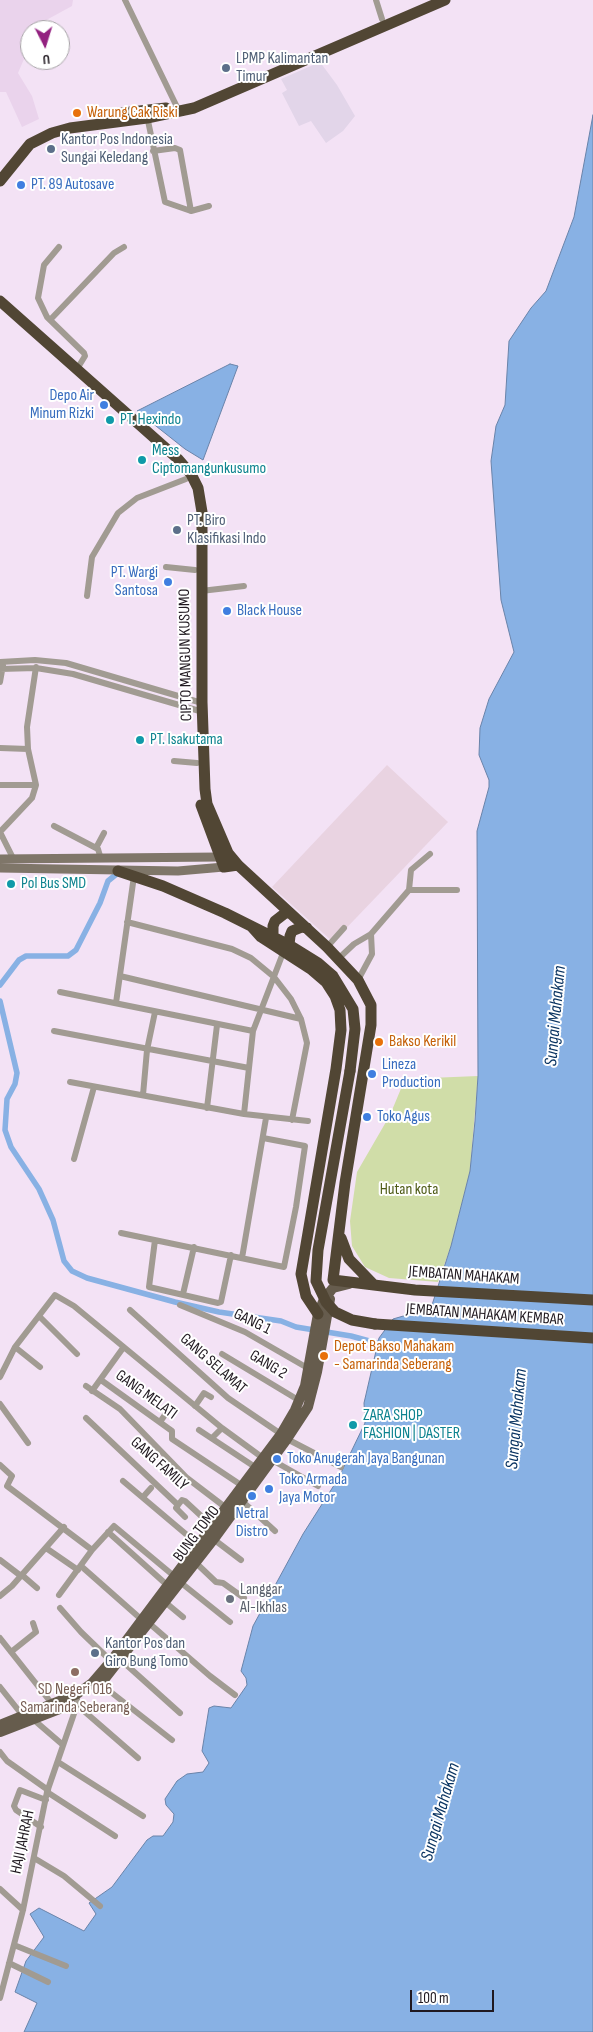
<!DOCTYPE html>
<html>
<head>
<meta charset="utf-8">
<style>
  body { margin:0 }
  #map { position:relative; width:593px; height:2032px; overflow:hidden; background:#f3e2f5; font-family:"Sofia Sans Condensed",sans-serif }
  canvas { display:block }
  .north { position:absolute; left:20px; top:20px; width:50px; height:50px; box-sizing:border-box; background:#fff; border:1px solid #a6a3a6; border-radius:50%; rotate:175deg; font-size:14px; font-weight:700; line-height:20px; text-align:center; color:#201920 }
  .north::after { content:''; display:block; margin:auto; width:18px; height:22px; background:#932180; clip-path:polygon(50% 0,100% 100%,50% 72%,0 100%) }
  .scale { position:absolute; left:410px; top:1990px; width:84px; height:22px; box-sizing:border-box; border:2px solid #201920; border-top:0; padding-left:6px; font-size:15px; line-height:18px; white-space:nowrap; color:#201920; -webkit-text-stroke:4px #fff; paint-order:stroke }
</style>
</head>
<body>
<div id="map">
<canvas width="593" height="2032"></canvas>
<div class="north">U</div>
<div class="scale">100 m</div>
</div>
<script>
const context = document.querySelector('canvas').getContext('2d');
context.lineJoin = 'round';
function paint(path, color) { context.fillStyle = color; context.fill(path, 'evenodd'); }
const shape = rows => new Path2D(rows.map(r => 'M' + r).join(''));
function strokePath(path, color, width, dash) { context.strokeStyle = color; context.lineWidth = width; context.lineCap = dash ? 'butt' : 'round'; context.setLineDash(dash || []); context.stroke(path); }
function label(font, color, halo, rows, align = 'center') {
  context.font = font + ' "Sofia Sans Condensed",sans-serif'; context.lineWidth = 4; context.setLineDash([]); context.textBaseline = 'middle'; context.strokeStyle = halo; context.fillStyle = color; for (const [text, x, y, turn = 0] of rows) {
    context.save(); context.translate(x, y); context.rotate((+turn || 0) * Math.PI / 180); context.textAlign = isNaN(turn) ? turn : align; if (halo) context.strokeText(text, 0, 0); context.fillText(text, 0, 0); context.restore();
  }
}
paint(shape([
  [320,62,337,85,355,116,343,131,326,143,311,121,299,126,282,93,287,90,281,79]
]), '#e2d5e9');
paint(shape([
  [387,765,448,822,333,942,272,887]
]), '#e9d3e1');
paint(shape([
  [0,0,73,0,72,6,39,24,36,30,30,30,30,45,18,73,32,96,39,119,22,127,6,92,0,92]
]), '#ead3ec');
paint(shape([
  [478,1076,470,1171,451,1246,438,1282,389,1278,365,1267,352,1246,350,1221,357,1172,390,1115,405,1079]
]), '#d0dda8');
const water = shape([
  [593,115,593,2032,24,2032,37,2003,15,1992,26,1961,44,1937,30,1914,39,1908,84,1931,96,1914,89,1903,112,1887,147,1840,153,1836,163,1836,173,1822,174,1814,166,1805,165,1799,177,1781,187,1774,203,1772,209,1763,202,1751,209,1708,214,1706,231,1708,247,1685,246,1678,241,1671,253,1626,303,1534,338,1479,365,1423,364,1403,379,1338,393,1319,431,1308,451,1246,470,1171,475,1121,478,1076,477,831,489,787,489,780,479,755,480,728,489,699,514,652,501,600,491,461,496,426,505,405,509,341,531,308,546,291,574,217,593,115],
  [230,364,238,366,203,460,185,449,137,411,230,364]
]);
paint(water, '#88b1e4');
strokePath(water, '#6983a9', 1);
strokePath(shape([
  [0,985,19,960,26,956,68,956,76,950,100,903,108,881,119,872],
  [0,1001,17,1073,15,1084,7,1099,5,1130,11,1147,39,1189,53,1220,64,1261,72,1271,87,1278,175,1302,219,1312,281,1321,296,1327,351,1336,384,1345]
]), '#88b1e4', 5.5);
strokePath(shape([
  [125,0,177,107],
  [376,0,382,19],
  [147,116,165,202,191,211,209,206],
  [153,151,175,148,180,150,191,211],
  [59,247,44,265,38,298,47,317,84,353,85,356,77,369],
  [50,320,114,253,124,247],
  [166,567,195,570],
  [201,591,244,586],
  [87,596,92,557,118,513,137,498,186,479],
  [0,662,35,660,66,663,202,703],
  [0,669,36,668,73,674,203,712],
  [0,682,3,665],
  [0,748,28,749],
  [174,761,197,763],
  [0,785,36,785],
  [54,826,98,849,101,859],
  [0,832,32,798,36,785,28,749,27,727,36,667],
  [0,832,13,858],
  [96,848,104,833],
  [430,854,411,870,409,890,457,890],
  [127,922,232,949,251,958,274,977,291,999,301,1019,307,1043,292,1120],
  [327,947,344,928],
  [338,959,354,944,371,934,409,890],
  [120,976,301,1019],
  [358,980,372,954,371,934],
  [60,992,253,1031],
  [116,1003,134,876],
  [54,1031,249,1068],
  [70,1082,244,1114,308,1121],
  [143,1095,147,1050,155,1012],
  [207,1108,217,1025],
  [244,1114,253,1031,283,953],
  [74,1159,94,1087],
  [121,1233,284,1267,296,1207,305,1146,263,1138],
  [155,1240,149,1287,218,1303,221,1302,231,1255],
  [242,1258,266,1118],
  [183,1294,194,1247],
  [180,1305,245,1332,311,1370],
  [130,1310,228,1398,281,1434],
  [39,1316,77,1354],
  [15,1347,40,1367],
  [222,1354,300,1401],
  [0,1377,15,1347,55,1295,74,1306,222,1428,212,1438],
  [101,1380,172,1431,172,1439,241,1485],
  [86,1386,120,1409,187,1478,225,1507],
  [92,1391,123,1348],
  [0,1404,28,1443],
  [195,1406,204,1393,211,1397],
  [86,1418,178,1505,182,1500,185,1501,212,1526],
  [160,1422,169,1409],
  [222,1428,263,1458],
  [199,1430,255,1467],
  [287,1439,341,1467],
  [272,1460,318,1486],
  [0,1465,12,1476,7,1486,92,1550],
  [123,1481,200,1546],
  [143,1497,151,1488],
  [242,1501,275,1531],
  [178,1505,176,1508,185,1517],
  [108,1532,167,1585],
  [212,1538,241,1560],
  [46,1548,78,1570],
  [0,1560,21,1576],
  [195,1562,216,1582,223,1583,244,1598],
  [81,1566,141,1619],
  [22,1575,37,1588],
  [180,1582,230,1622],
  [59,1595,92,1550,114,1526,174,1576],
  [0,1596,12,1586,64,1527],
  [165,1602,183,1617],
  [60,1608,81,1632,111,1661],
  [150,1624,210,1676,235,1695],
  [0,1638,53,1705],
  [11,1652,36,1632,33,1623],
  [121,1660,180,1713],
  [98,1682,172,1740],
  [0,1687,23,1716],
  [77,1705,138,1758],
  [34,1720,63,1745],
  [0,1752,7,1761,48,1790],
  [58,1762,143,1816],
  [47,1792,115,1836],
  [41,1827,16,1810,14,1806,20,1790,46,1800],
  [34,1858,64,1876,100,1906],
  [0,1889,23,1910],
  [14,1945,66,1966],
  [9,1963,48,1982],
  [0,1998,23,1910,47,1792,77,1705,77,1694]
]), '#a19b92', 6);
strokePath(shape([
  [0,859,219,857],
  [0,868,178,871,224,867]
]), '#7f7669', 9);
strokePath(shape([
  [100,1685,214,1539,287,1439,308,1407,317,1372,330,1299],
  [0,1725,77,1694,92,1683,111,1661,281,1434,295,1410,305,1386,318,1314,324,1299,333,1288,349,1284],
  [0,1732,62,1708]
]), '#665c4d', 10);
strokePath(shape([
  [113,114,166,108],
  [0,181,30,144,52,133,70,128,147,118,194,108,445,0],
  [0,301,178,459,191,474,198,488,202,512,202,702,205,789,207,804,228,853,238,865,327,947,358,980,371,1005,371,1025,345,1183,333,1280,415,1290,593,1300],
  [201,805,224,867,238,865],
  [118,871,163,886,225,913,289,945,318,963,333,976,353,1009,355,1029,350,1071],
  [252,927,261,937,312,970,326,982,335,996,340,1010,341,1030,336,1069,301,1274,306,1296,318,1314],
  [273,938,273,926,275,921,284,914,289,912],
  [289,945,290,936,292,931,302,927,307,928],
  [341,1238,349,1259,374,1285],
  [375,1324,593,1338]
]), '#514634', 11);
strokePath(shape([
  [350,1071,318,1250,316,1281,326,1302,335,1312,352,1320,375,1324]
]), '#514634', 11);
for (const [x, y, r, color] of [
  [226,68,5,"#5c6f8a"],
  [77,113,5,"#e8710a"],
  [51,149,5,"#5c6f8a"],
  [21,185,5,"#3f7fe0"],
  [104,405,5,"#3f7fe0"],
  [110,420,5,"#0f9aa8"],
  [142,460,5,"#0f9aa8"],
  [177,530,5,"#5c6f8a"],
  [168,582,5,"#3f7fe0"],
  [227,611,5,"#3f7fe0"],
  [140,740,5,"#0f9aa8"],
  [11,884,5,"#0f9aa8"],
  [379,1042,5,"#e8710a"],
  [372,1074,5,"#3f7fe0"],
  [367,1117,5,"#3f7fe0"],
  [324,1356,5,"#e8710a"],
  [353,1425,5,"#0f9aa8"],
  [277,1459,5,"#3f7fe0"],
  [269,1489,5,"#3f7fe0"],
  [252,1496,5,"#3f7fe0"],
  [230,1599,5,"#6b7280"],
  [95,1653,5,"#5c6f8a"],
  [75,1672,5,"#8d6e63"]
]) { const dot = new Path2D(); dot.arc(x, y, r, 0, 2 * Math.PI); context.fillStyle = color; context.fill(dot); strokePath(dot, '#fff', 2); }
label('16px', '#4e5e75', '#fff', [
  ["LPMP Kalimantan",236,59],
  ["Timur",236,77],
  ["Kantor Pos Indonesia",61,140],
  ["Sungai Keledang",61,158],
  ["PT. Biro",187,521],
  ["Klasifikasi Indo",187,539],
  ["Kantor Pos dan",105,1644],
  ["Giro Bung Tomo",105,1662]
], 'left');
label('16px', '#c56008', '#fff', [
  ["Warung Cak Riski",87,113],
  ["Bakso Kerikil",389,1042],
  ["Depot Bakso Mahakam",334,1347],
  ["- Samarinda Seberang",334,1365]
], 'left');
label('16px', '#366cbe', '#fff', [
  ["PT. 89 Autosave",31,185],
  ["Depo Air",94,396,"right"],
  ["Minum Rizki",94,414,"right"],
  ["PT. Wargi",158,573,"right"],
  ["Santosa",158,591,"right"],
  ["Black House",237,611],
  ["Lineza",382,1065],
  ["Production",382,1083],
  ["Toko Agus",377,1117],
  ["Toko Anugerah Jaya Bangunan",287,1459],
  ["Toko Armada",279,1480],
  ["Jaya Motor",279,1498],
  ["Netral",252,1514,"center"],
  ["Distro",252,1532,"center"]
], 'left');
label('16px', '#0d838f', '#fff', [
  ["PT. Hexindo",120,420],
  ["Mess",152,451],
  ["Ciptomangunkusumo",152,469],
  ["PT. Isakutama",150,740],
  ["Pol Bus SMD",21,884],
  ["ZARA SHOP",363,1416],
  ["FASHION | DASTER",363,1434]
], 'left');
label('16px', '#201920', '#fff', [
  ["CIPTO MANGUN KUSUMO",186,655,-91],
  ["JEMBATAN MAHAKAM",464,1276,4],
  ["JEMBATAN MAHAKAM KEMBAR",485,1315,4],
  ["GANG 1",252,1322,26],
  ["GANG SELAMAT",213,1364,41],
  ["GANG 2",268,1365,31],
  ["GANG MELATI",146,1395,36],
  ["GANG FAMILY",159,1464,42],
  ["BUNG TOMO",197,1534,-53],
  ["HAJI JAHRAH",23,1842,-78]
]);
label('16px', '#4e5b16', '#fff', [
  ["Hutan kota",409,1190]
]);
label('16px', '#5b616d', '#fff', [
  ["Langgar",240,1590],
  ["Al-Ikhlas",240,1608]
], 'left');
label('16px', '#785e54', '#fff', [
  ["SD Negeri 016",75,1690],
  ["Samarinda Seberang",75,1708]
]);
label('italic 18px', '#0a3462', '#fff', [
  ["Sungai Mahakam",556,1016,-85],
  ["Sungai Mahakam",517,1419,-85],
  ["Sungai Mahakam",441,1812,-74]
]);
</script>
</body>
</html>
